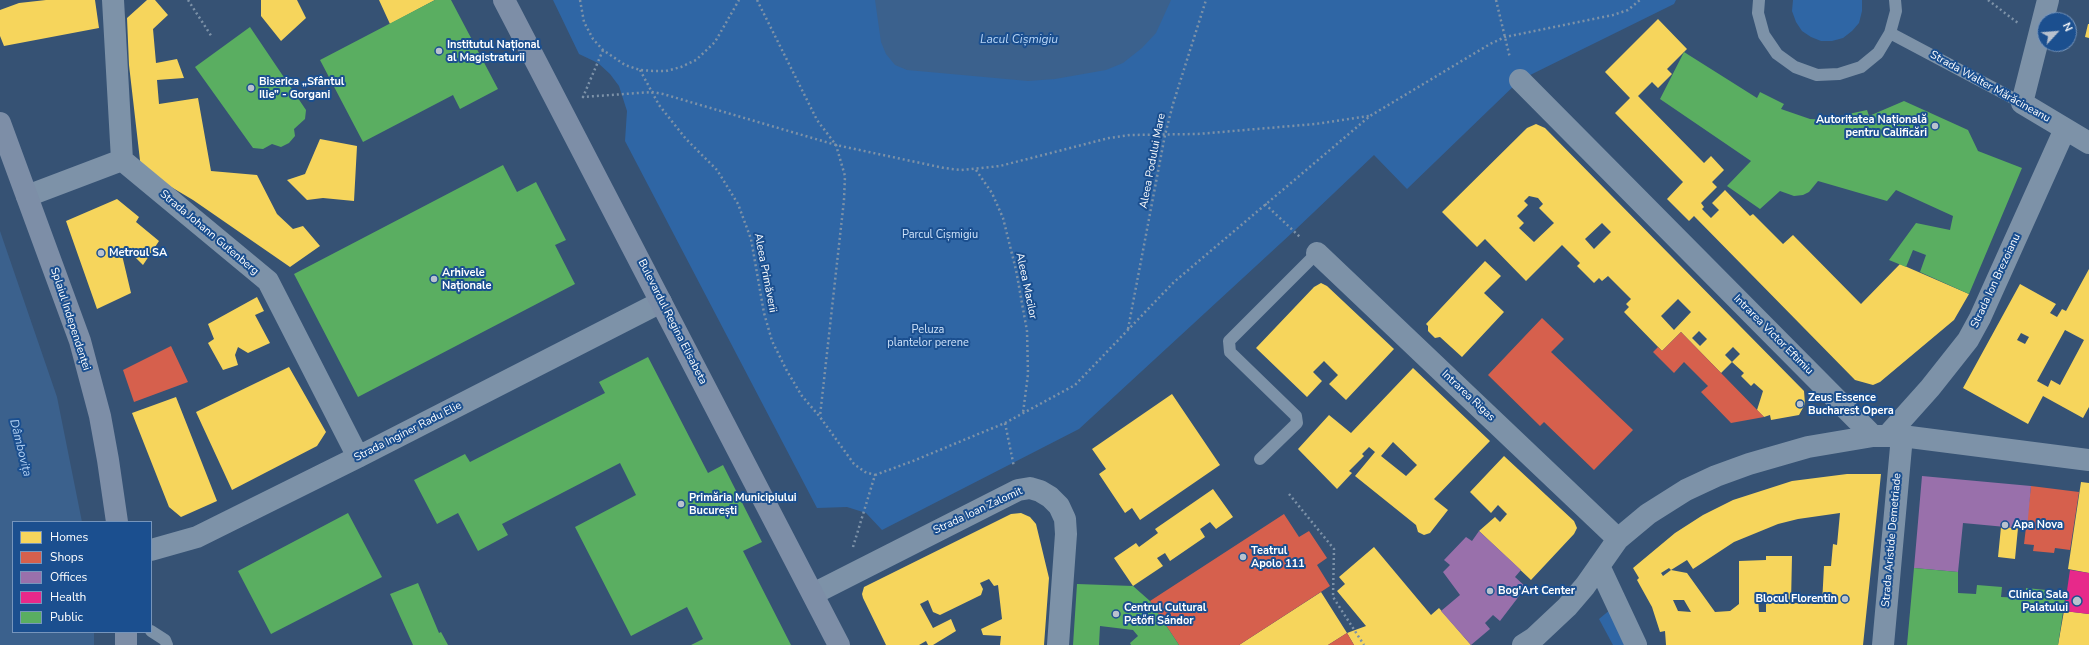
<!DOCTYPE html>
<html>
<head>
<meta charset="utf-8">
<style>
  body { margin:0 }
  #map { position:relative; width:2089px; height:645px; overflow:hidden; background:#365274; font-family:"Nunito Sans",sans-serif }
  canvas { display:block }
  .legend { position:absolute; left:12px; top:521px; width:140px; height:112px; box-sizing:border-box; background:#1b4f8f; border:1px solid #7695bc; margin:0; padding:5px 7px; list-style:none; font-size:12px; color:#fff }
  .legend li { display:flex; align-items:center; gap:8px; height:20px }
  .legend b { width:20px; border:1px solid #7695bc }
  .north { position:absolute; left:2037px; top:12px; width:40px; height:40px; box-sizing:border-box; background:#1b4f8f; border:1px solid #7695bc; border-radius:50%; rotate:64deg; font-size:11px; font-weight:700; line-height:16px; text-align:center; color:#fff }
  .north::after { content:''; display:block; margin:auto; width:14px; height:18px; background:#b9c2ce; clip-path:polygon(50% 0,100% 100%,50% 72%,0 100%) }
</style>
</head>
<body>
<div id="map">
<canvas width="2089" height="645"></canvas>
<ul class="legend">
<li><b style="height:11px;background:#f6d55c"></b>Homes</li>
<li><b style="height:11px;background:#d6604d"></b>Shops</li>
<li><b style="height:11px;background:#9970ab"></b>Offices</li>
<li><b style="height:11px;background:#e7298a"></b>Health</li>
<li><b style="height:11px;background:#5aae61"></b>Public</li>
</ul>
<div class="north">N</div>
</div>
<script>
const context = document.querySelector('canvas').getContext('2d');
context.lineJoin = 'round';
function paint(path, color) { context.fillStyle = color; context.fill(path, 'evenodd'); }
const shape = rows => new Path2D(rows.map(r => 'M' + r).join(''));
function strokePath(path, color, width, dash) { context.strokeStyle = color; context.lineWidth = width; context.lineCap = dash ? 'butt' : 'round'; context.setLineDash(dash || []); context.stroke(path); }
function label(font, color, halo, rows, align = 'center') {
  context.font = font + ' "Nunito Sans",sans-serif'; context.lineWidth = 4; context.setLineDash([]); context.textBaseline = 'middle'; context.strokeStyle = halo; context.fillStyle = color; for (const [text, x, y, turn = 0] of rows) {
    context.save(); context.translate(x, y); context.rotate((+turn || 0) * Math.PI / 180); context.textAlign = isNaN(turn) ? turn : align; if (halo) context.strokeText(text, 0, 0); context.fillText(text, 0, 0); context.restore();
  }
}
paint(shape([
  [553,0,1676,0,1674,4,1520,80,1407,189,1374,155,1294,231,1079,429,882,530,866,513,847,507,817,508,625,141,627,111,619,86,610,74,598,63,579,54],
  [1793,0,1862,0,1862,11,1859,23,1852,31,1843,38,1832,41,1821,41,1811,37,1802,31,1796,22,1792,11],
  [1617,604,1636,645,1613,645,1599,619]
]), '#2f66a5');
paint(shape([
  [875,0,1171,0,1156,33,1142,48,1123,63,1106,70,1055,79,1028,81,907,70,895,65,886,54,881,42],
  [0,231,57,397,82,522,13,522,13,632,94,632,94,645,0,645]
]), '#3b618d');
paint(shape([
  [46,0,95,0,99,28,4,46,0,36,0,10,19,3],
  [147,0,155,0,168,15,153,29,156,63,177,59,184,78,157,80,159,104,198,98,211,171,257,175,277,214,293,229,303,226,320,246,290,267,193,200,141,169,129,65,127,18],
  [261,0,297,0,306,18,281,41,261,16],
  [379,0,435,0,390,24],
  [1658,19,1687,49,1667,69,1672,74,1658,88,1652,82,1638,96,1704,163,1711,156,1724,170,1712,182,1717,187,1701,203,1704,207,1702,209,1711,218,1719,210,1712,203,1725,190,1750,216,1753,214,1783,244,1793,235,1861,304,1900,264,1969,294,1954,320,1880,382,1873,385,1855,380,1694,216,1689,221,1667,199,1683,182,1615,113,1630,98,1605,72],
  [2088,24,2089,24,2089,38,2085,37],
  [1536,124,1545,128,1804,391,1805,404,1799,415,1771,420,1770,415,1764,417,1757,410,1763,391,1754,383,1751,386,1741,376,1744,373,1732,362,1740,354,1733,347,1725,355,1732,362,1721,373,1681,332,1662,351,1624,312,1629,307,1626,304,1631,299,1608,276,1602,281,1599,278,1594,283,1577,266,1580,263,1562,245,1526,281,1485,239,1477,247,1442,212,1527,128],
  [1529,196,1538,198,1543,204,1539,208,1554,223,1534,242,1519,228,1524,223,1517,216,1528,205,1524,201],
  [1602,223,1611,232,1594,249,1585,239],
  [1678,299,1691,312,1674,330,1661,316],
  [1699,331,1707,339,1700,346,1692,338],
  [320,139,357,146,354,201,323,198,307,200,287,180,305,174],
  [117,199,139,217,136,222,159,241,143,265,129,251,122,255,131,293,97,309,66,221],
  [1485,261,1501,276,1484,293,1504,312,1462,357,1440,337,1435,338,1428,331,1428,326,1426,324],
  [2089,269,2089,407,2083,418,2043,396,2028,424,1963,388,2020,284,2056,304,2050,313,2057,317,2062,309,2066,311],
  [2065,330,2084,340,2060,385,2051,380,2048,387,2037,381],
  [2021,333,2029,337,2025,344,2017,340],
  [1321,283,1327,286,1394,349,1346,400,1329,384,1338,375,1324,361,1313,372,1322,381,1307,397,1256,348,1314,287],
  [257,297,264,311,255,315,270,343,248,353,238,347,235,355,238,365,223,370,208,343,214,339,208,324],
  [289,367,326,432,317,446,232,490,196,412],
  [1413,368,1490,441,1434,499,1448,510,1430,533,1424,535,1418,532,1416,525,1355,476,1375,452,1369,447,1362,454,1364,456,1349,471,1352,473,1337,489,1298,449,1329,415,1351,433],
  [1393,442,1417,465,1406,476,1381,456],
  [1172,394,1220,465,1140,520,1132,508,1125,513,1099,474,1106,469,1092,449],
  [176,397,217,501,181,517,169,507,132,413],
  [1504,456,1574,521,1577,528,1574,534,1531,580,1479,531,1495,517,1500,522,1507,514,1498,505,1491,513,1470,492],
  [1847,474,1881,474,1863,645,1666,645,1665,631,1660,632,1652,607,1637,580,1639,578,1633,568,1675,533,1703,515,1733,500,1792,481],
  [1840,513,1837,545,1833,544,1831,566,1824,566,1822,604,1791,603,1792,556,1766,556,1766,560,1739,561,1739,604,1730,611,1715,612,1687,573,1671,570,1687,560,1693,569,1734,542,1778,524,1798,519],
  [1669,568,1671,570,1663,576,1661,573],
  [1766,596,1766,612,1759,612,1758,597],
  [1673,600,1684,600,1691,612,1678,611],
  [2081,482,2089,483,2089,573,2068,569],
  [1213,489,1233,517,1216,529,1210,522,1200,529,1205,537,1170,561,1165,553,1157,558,1163,566,1133,586,1114,558,1136,543,1139,547,1158,533,1155,529],
  [1021,513,1030,517,1036,524,1049,578,1044,645,1000,645,1001,636,983,635,981,629,1002,619,998,585,994,586,989,579,980,583,983,589,981,595,940,615,933,612,928,600,920,604,933,628,951,619,956,631,933,645,928,645,926,641,919,645,886,645,863,598,862,594,864,587,1011,514],
  [2001,527,2018,528,2015,559,1998,557],
  [1374,547,1431,615,1439,608,1471,645,1354,645,1347,633,1366,626,1337,591,1345,584,1339,577],
  [1321,592,1347,633,1328,645,1239,645],
  [2064,611,2089,614,2089,645,2058,645]
]), '#f6d55c');
paint(shape([
  [1542,318,1564,339,1551,352,1633,430,1594,470,1544,422,1540,426,1488,375],
  [1681,332,1721,373,1764,417,1731,423,1701,392,1708,386,1684,362,1674,373,1653,352,1658,347,1662,351],
  [171,346,188,382,134,402,123,370],
  [2031,486,2079,492,2070,550,2055,548,2054,553,2033,551,2034,545,2024,544],
  [1284,514,1299,537,1309,531,1327,558,1317,565,1330,586,1239,645,1179,645,1150,601],
  [1347,633,1354,645,1328,645]
]), '#d6604d');
paint(shape([
  [1922,476,2031,486,2027,529,1963,523,1958,572,1914,568],
  [1479,531,1521,570,1515,577,1526,587,1500,621,1493,615,1485,623,1490,629,1471,645,1441,611,1460,595,1443,572,1450,565,1444,560,1466,537,1472,541]
]), '#9970ab');
paint(shape([
  [2070,570,2089,573,2089,614,2064,611]
]), '#e7298a');
paint(shape([
  [435,0,451,0,498,89,460,109,453,95,363,142,320,60],
  [250,27,306,110,305,119,294,129,295,136,289,143,281,147,272,144,263,149,253,148,195,67],
  [1684,52,1757,98,1760,92,1784,104,1781,109,1810,119,1845,121,1844,115,1867,110,1869,116,1904,101,1968,130,1978,151,2022,168,1969,294,1920,272,1926,255,1913,250,1906,267,1889,260,1916,223,1950,230,1953,216,1896,190,1887,201,1818,181,1809,192,1803,195,1794,196,1780,191,1760,209,1727,186,1751,161,1660,99],
  [503,165,517,192,536,182,566,240,555,245,575,284,358,397,294,274],
  [648,357,708,473,723,465,762,542,743,551,791,645,691,645,703,639,687,607,631,636,575,527,636,495,620,463,502,524,508,535,478,551,458,513,437,524,414,480,465,454,470,462,605,393,599,382],
  [348,513,382,577,271,634,238,571],
  [1914,568,1958,572,1958,593,1976,594,1977,585,2002,587,2001,597,2026,598,2026,588,2066,592,2058,645,1907,645],
  [418,583,439,633,441,632,448,645,413,645,390,594],
  [1077,584,1133,586,1150,601,1179,645,1131,645,1130,643,1138,636,1133,630,1100,626,1099,645,1073,645]
]), '#5aae61');
strokePath(shape([
  [188,0,212,37],
  [580,0,584,22,593,39,603,50,625,65,640,70,653,71,666,71,681,67,696,60,715,42,739,0],
  [757,0,817,120,836,145,845,176,844,200,820,416],
  [1496,0,1510,58],
  [1988,0,2018,23],
  [603,50,583,97,652,92,663,94,836,145,944,168,961,170,1000,166,1109,138,1130,135,1198,134,1315,124,1369,116],
  [640,70,659,105,686,139,717,170,738,204,751,239,764,313,772,341,787,371,802,396,820,417,854,464,865,472,875,475],
  [976,170,992,193,1003,218,1016,270,1027,331,1028,374,1023,413],
  [1265,204,1300,237],
  [1128,329,1165,135,1173,104,1206,0],
  [1005,423,1014,467],
  [875,475,913,461,1005,423,1075,385,1174,282,1370,116,1490,44,1505,37,1613,15,1628,10,1640,0],
  [1289,494,1334,549,1333,597,1364,645],
  [853,547,875,475]
]), '#7d92a8', 2.5, [2, 3]);
strokePath(shape([
  [1759,0,1758,13,1764,35,1777,54,1795,67,1817,75,1839,74,1861,67,1878,53,1890,33,1896,11,1895,0],
  [1890,33,2022,103],
  [1260,459,1297,423,1296,416,1230,352,1229,341,1317,253],
  [151,631,165,640,167,645]
]), '#7d92a8', 12);
strokePath(shape([
  [113,0,122,160,268,281,358,457],
  [2048,0,2022,103,2089,143],
  [1520,80,1873,436],
  [27,196,122,160],
  [1317,253,1618,539],
  [1887,436,1930,388,1968,340,1980,318,2065,129],
  [151,550,197,537,358,457,661,302],
  [1599,566,1636,645],
  [813,594,1018,490,1030,488,1040,491,1050,497,1059,506,1065,519,1066,534,1058,645],
  [1523,645,1534,638,1567,607,1585,586,1618,539,1648,514,1686,490,1716,476,1749,464,1808,447,1873,436,1902,436,2089,460],
  [1883,645,1902,436]
]), '#7d92a8', 22);
strokePath(shape([
  [504,0,839,645],
  [0,123,80,341,100,416,108,460,117,522],
  [126,632,126,645]
]), '#7d8ea7', 22);
for (const [x, y, r, color] of [
  [439,51,4,"#b9c2ce"],
  [251,88,4,"#b9c2ce"],
  [1935,126,4,"#b9c2ce"],
  [101,253,4,"#b9c2ce"],
  [434,279,4,"#b9c2ce"],
  [1800,404,4,"#b9c2ce"],
  [681,504,4,"#b9c2ce"],
  [2005,525,4,"#b9c2ce"],
  [1243,557,4,"#b9c2ce"],
  [1490,591,4,"#b9c2ce"],
  [1845,599,4,"#b9c2ce"],
  [2077,601,5,"#b9c2ce"],
  [1116,614,4,"#b9c2ce"]
]) { const dot = new Path2D(); dot.arc(x, y, r, 0, 2 * Math.PI); context.fillStyle = color; context.fill(dot); strokePath(dot, '#1b4f8f', 1.5); }
label('bold 11px', '#fff', '#1b4f8f', [
  ["Institutul Național",447,45],
  ["al Magistraturii",447,58],
  ["Biserica „Sfântul",259,82],
  ["Ilie” - Gorgani",259,95],
  ["Autoritatea Națională",1927,120,"right"],
  ["pentru Calificări",1927,133,"right"],
  ["Metroul SA",109,253],
  ["Arhivele",442,273],
  ["Naționale",442,286],
  ["Zeus Essence",1808,398],
  ["Bucharest Opera",1808,411],
  ["Primăria Municipiului",689,498],
  ["București",689,511],
  ["Apa Nova",2013,525],
  ["Teatrul",1251,551],
  ["Apolo 111",1251,564],
  ["Bog'Art Center",1498,591],
  ["Clinica Sala",2068,595,"right"],
  ["Palatului",2068,608,"right"],
  ["Blocul Florentin",1837,599,"right"],
  ["Centrul Cultural",1124,608],
  ["Petőfi Sándor",1124,621]
], 'left');
label('11px', '#fff', '#1b4f8f', [
  ["Strada Walter Mărăcineanu",1990,87,29],
  ["Aleea Podului Mare",1153,161,-79],
  ["Strada Johann Gutenberg",209,233,40],
  ["Aleea Primăverii",765,273,79],
  ["Strada Ion Brezoianu",1996,281,-65],
  ["Aleea Macilor",1026,286,78],
  ["Splaiul Independenței",70,319,72],
  ["Bulevardul Regina Elisabeta",672,322,63],
  ["Intrarea Victor Eftimiu",1773,335,45],
  ["Intrarea Rigas",1468,396,43],
  ["Strada Inginer Radu Elie",408,432,-27],
  ["Strada Ioan Zalomit",978,511,-25],
  ["Strada Aristide Demetriade",1892,540,-85]
]);
label('11px', '#cfe3fa', '#1b4f8f', [
  ["Parcul Cișmigiu",940,235],
  ["Peluza",928,330],
  ["plantelor perene",928,343]
]);
label('italic 12px', '#b5d3f5', '#1b4f8f', [
  ["Lacul Cișmigiu",1019,40],
  ["Dâmbovița",20,448,76]
]);
</script>
</body>
</html>
